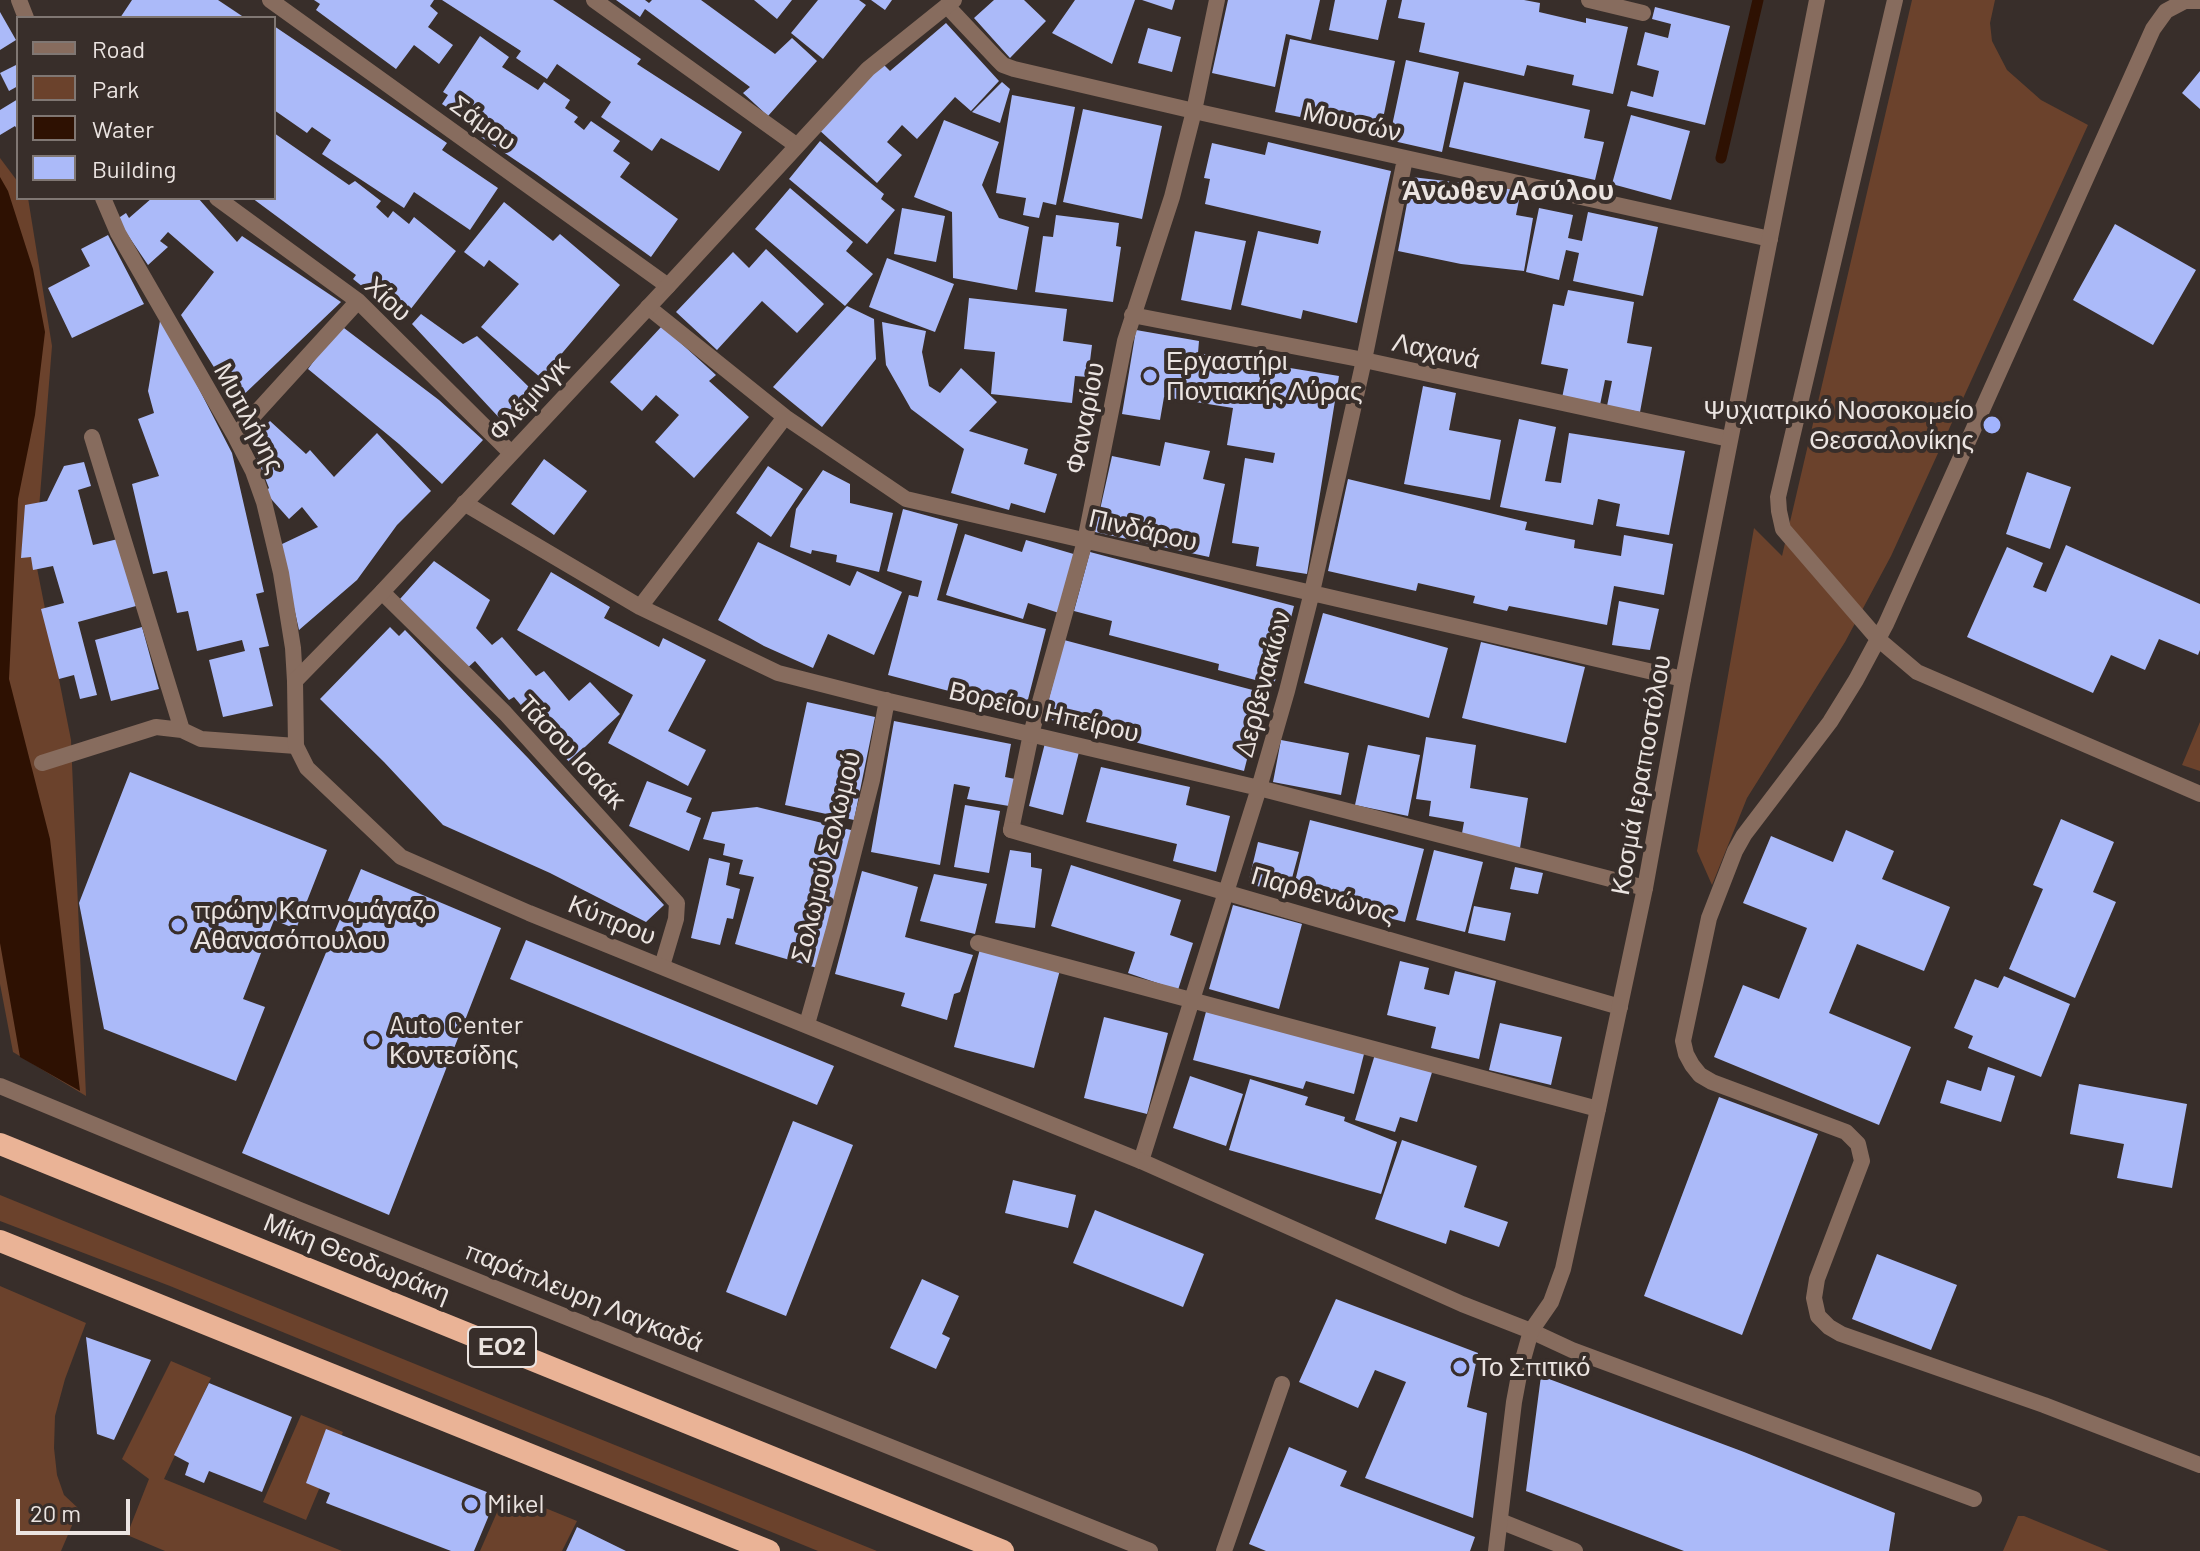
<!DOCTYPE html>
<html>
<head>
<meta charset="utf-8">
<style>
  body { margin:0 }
  #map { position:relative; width:2200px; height:1551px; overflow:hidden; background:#382e2a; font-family:Barlow,sans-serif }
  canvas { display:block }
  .legend { position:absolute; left:16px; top:16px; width:260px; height:184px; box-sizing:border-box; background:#382e2a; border:2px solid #807773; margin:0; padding:10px 14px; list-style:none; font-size:24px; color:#ebe4e1 }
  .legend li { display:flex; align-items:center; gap:16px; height:40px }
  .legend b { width:40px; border:2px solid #807773 }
  .scale { position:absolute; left:16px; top:1499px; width:114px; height:36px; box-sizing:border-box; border:4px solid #ebe4e1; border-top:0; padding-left:10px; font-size:24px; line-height:28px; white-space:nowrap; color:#ebe4e1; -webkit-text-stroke:6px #382e2a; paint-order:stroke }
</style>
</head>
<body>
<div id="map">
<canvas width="2200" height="1551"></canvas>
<ul class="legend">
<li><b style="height:10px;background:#876c5e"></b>Road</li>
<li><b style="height:22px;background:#6b422c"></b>Park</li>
<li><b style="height:22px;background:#2e1102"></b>Water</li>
<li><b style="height:22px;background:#abbaf9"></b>Building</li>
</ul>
<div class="scale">20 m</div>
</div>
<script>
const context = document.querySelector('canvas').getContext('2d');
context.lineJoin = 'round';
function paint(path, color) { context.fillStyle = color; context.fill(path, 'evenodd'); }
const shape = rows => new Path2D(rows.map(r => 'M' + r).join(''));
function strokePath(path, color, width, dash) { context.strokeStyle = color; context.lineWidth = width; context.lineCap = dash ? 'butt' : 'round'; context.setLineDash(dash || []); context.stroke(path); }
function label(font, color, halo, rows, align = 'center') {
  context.font = font + ' Barlow,sans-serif'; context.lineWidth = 8; context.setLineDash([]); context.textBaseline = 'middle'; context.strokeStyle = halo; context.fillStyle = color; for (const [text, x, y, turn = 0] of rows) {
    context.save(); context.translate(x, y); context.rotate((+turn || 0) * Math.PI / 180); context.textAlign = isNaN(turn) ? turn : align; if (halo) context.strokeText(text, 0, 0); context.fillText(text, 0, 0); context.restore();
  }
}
paint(shape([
  [1912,0,1995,0,1990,23,1992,41,2007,70,2041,100,2088,125,1891,556,1845,642,1747,798,1712,885,1697,851,1754,528,1782,556],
  [0,158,18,182,18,198,28,198,52,346,35,558,71,740,86,1096,13,1052,0,984],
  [2200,722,2200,771,2182,765],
  [0,1195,506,1401,877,1551,818,1551,170,1286,0,1221],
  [0,1286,86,1323,65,1379,55,1416,54,1448,57,1475,64,1495,79,1509,61,1551,0,1551],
  [171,1361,211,1378,164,1479,342,1551,165,1551,127,1535,149,1479,122,1459],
  [301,1415,343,1432,306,1520,263,1502],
  [506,1492,577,1521,562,1551,480,1551],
  [2018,1516,2024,1516,2109,1551,2003,1551]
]), '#6b422c');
paint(shape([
  [0,177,8,191,33,269,45,332,35,415,18,499,9,679,50,839,80,1091,20,1057,0,943]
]), '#2e1102');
strokePath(shape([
  [1721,158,1758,0]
]), '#2e1102', 11);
paint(shape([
  [132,0,218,0,245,18,120,18],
  [314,0,434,0,430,6,438,13,428,27,453,45,439,64,414,45,396,69,316,10,320,4],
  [442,0,553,0,641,59,637,64,742,132,719,171,661,138,652,151,601,117,611,102,557,64,547,79,516,58,521,51],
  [616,0,645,0,649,3,652,0,701,0,775,54,792,38,817,61,768,116,743,93,750,87,645,9,640,17],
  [754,0,792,0,777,19],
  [818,0,859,0,866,5,823,59,791,33],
  [871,0,892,0,885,10],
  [994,0,1024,0,1046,21,1010,58,974,18],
  [1075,0,1135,0,1112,64,1052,33],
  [1142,0,1175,0,1172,10],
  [1228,0,1320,0,1311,40,1286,34,1275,87,1212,73],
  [1335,0,1387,0,1378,40,1329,30],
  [1402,0,1524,0,1540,3,1539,12,1586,23,1586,18,1628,27,1613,94,1572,85,1574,75,1527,65,1524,76,1419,52,1425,23,1398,18],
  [1655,7,1730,26,1705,125,1627,106,1631,91,1653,97,1659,71,1637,65,1645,32,1668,38,1671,24,1652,19],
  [0,12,16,40,0,50],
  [946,23,999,81,971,111,955,97,917,139,902,125,887,142,902,155,877,183,817,128,882,63,890,71],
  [274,26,447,143,442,150,498,188,470,230,414,192,404,208,322,154,331,140,312,127,307,133,274,110],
  [1148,28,1181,37,1172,72,1138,63],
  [480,36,509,57,502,67,538,90,544,82,570,100,565,108,578,117,574,122,584,130,591,121,620,141,613,151,630,163,620,177,678,219,651,257,536,174,481,137,484,132,442,104,448,95,443,92],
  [1290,39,1395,61,1380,133,1275,112],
  [1406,60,1459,72,1442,152,1389,140],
  [18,64,18,86,9,91,0,73],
  [2200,71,2200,109,2182,93],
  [1002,82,1010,89,1000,123,972,112],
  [1464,82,1590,110,1584,138,1604,142,1595,180,1449,147],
  [1012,95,1075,107,1056,205,1043,202,1039,218,1023,215,1026,198,996,193],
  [18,99,18,131,15,126,0,135,0,110],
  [1083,109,1162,126,1142,219,1063,202],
  [1631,115,1690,131,1671,200,1612,184],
  [944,120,999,142,982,185,999,218,1029,227,1017,290,953,278,952,212,914,197],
  [274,133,349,185,355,181,381,201,376,207,388,218,393,211,409,224,414,217,456,251,403,319,353,279,356,275,252,198,274,198],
  [820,141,884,194,881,199,895,210,867,244,789,179],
  [1268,142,1391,171,1357,323,1303,310,1301,319,1241,305,1258,231,1318,244,1321,231,1205,204,1210,179,1204,178,1212,143,1265,155],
  [1412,177,1521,190,1516,215,1533,218,1524,271,1461,264,1398,251],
  [790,188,853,242,846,251,873,274,845,306,755,229],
  [152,198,198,198,237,242,242,236,341,302,236,402,181,315,214,272,168,232,160,241,168,247,148,265,117,219,126,213,129,218],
  [504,202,553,241,560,234,620,285,541,378,481,327,519,284,489,260,484,267,464,252],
  [902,208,945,216,936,262,894,254],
  [1539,208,1573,215,1568,238,1582,241,1588,212,1658,227,1643,296,1573,281,1579,253,1566,250,1559,280,1526,272],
  [1056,215,1119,223,1116,246,1121,247,1113,302,1035,292,1043,236,1053,237],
  [2115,224,2196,270,2153,345,2073,300],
  [1195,231,1246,241,1231,310,1181,300],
  [108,235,144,304,72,338,48,288,90,266,81,249],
  [766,249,824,304,797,333,762,301,717,350,676,312,733,252,749,268],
  [887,258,954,284,935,332,869,307],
  [1568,290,1634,302,1627,343,1652,347,1640,412,1607,406,1612,381,1605,380,1600,405,1562,398,1568,369,1541,364,1553,304,1564,306],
  [969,298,1067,309,1063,341,1092,345,1088,377,1075,376,1072,403,991,394,995,352,964,349],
  [847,306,874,319,876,359,822,427,773,387],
  [421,314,463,344,477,336,534,392,504,423,412,324],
  [161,315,232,453,264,592,256,594,269,646,259,648,273,706,223,717,209,660,245,651,242,640,197,651,188,611,177,613,167,571,153,574,132,484,159,476,138,419,154,413,148,391],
  [882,322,926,331,922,352,929,386,940,393,961,368,997,402,969,431,1028,449,1024,464,1057,474,1045,513,1011,503,1009,510,951,493,964,449,911,409,886,365],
  [340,325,439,400,483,440,442,484,399,444,308,369],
  [662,326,716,375,709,381,749,417,694,478,655,442,679,415,656,395,642,411,610,382],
  [1136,330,1199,341,1198,353,1339,376,1307,574,1256,566,1259,547,1232,543,1245,458,1273,463,1275,453,1227,445,1233,408,1164,397,1160,420,1122,414],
  [1423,386,1456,393,1449,430,1501,440,1490,500,1404,484],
  [1519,419,1556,427,1545,481,1561,483,1569,433,1685,451,1669,535,1616,526,1620,504,1598,499,1593,525,1500,507],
  [270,421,306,454,310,450,334,477,377,433,431,491,397,525,357,580,299,630,280,545,318,527,302,507,289,519,265,492,269,488,250,440],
  [1165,442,1210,451,1203,479,1225,484,1209,557,1095,532,1112,456,1160,466],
  [544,459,587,491,554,535,511,504],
  [84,462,91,486,78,490,93,545,118,539,136,606,78,622,97,695,80,699,74,675,59,679,41,609,64,603,53,566,33,570,31,557,21,558,25,505,47,501,64,466],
  [768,466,803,489,771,537,736,513],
  [823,470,850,484,850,503,893,513,879,572,836,562,837,555,812,550,811,554,790,547,796,509],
  [2027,472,2071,487,2050,549,2006,534],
  [1348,479,1527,522,1525,530,1575,540,1574,548,1621,556,1624,535,1673,544,1664,595,1614,586,1607,625,1509,606,1507,611,1473,603,1475,596,1418,583,1416,591,1328,571],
  [903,509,958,524,937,600,1046,629,1025,711,888,675,909,595,918,597,922,581,887,571],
  [965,534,1022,552,1026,540,1077,555,1059,613,1028,603,1023,619,946,595],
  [758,542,850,586,857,571,902,592,874,655,828,634,813,668,764,646,718,620],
  [2066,545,2200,604,2200,650,2198,655,2159,639,2145,670,2111,655,2093,693,1967,637,2007,547,2043,563,2033,587,2046,592],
  [1090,552,1294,606,1274,685,1218,670,1219,664,1109,635,1112,621,1074,611],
  [434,561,490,600,476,628,492,645,502,637,536,676,544,671,569,701,590,682,620,714,569,762,514,697,509,700,475,661,464,671,400,599],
  [551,572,610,607,604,618,659,647,663,638,706,660,668,731,706,750,688,786,608,743,633,695,517,630],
  [1619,601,1659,609,1650,650,1612,645],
  [1323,613,1448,648,1429,718,1304,683],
  [142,627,159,689,111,701,95,640],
  [390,627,399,636,405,630,528,758,664,905,646,922,550,873,443,825,384,762,320,699],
  [1064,640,1264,693,1244,771,1044,718],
  [1481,642,1585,667,1566,743,1462,718],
  [807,702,875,717,854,820,785,805],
  [894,721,1011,744,1005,777,1020,780,1015,807,967,799,970,787,954,784,940,865,871,852],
  [1426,737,1476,745,1470,788,1528,798,1520,848,1461,839,1464,822,1429,816,1431,801,1416,799],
  [1281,740,1349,753,1341,795,1273,782],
  [1045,743,1079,752,1063,815,1029,806],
  [1368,745,1420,755,1408,816,1355,805],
  [1101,767,1190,787,1186,805,1230,816,1216,872,1173,861,1177,844,1086,822],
  [130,772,327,850,296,929,274,920,243,999,265,1007,236,1081,104,1029,79,903],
  [647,781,692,798,686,812,701,818,689,851,629,826],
  [965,805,1000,811,989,873,954,867],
  [757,807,855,831,817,968,735,944,754,877,739,874,743,860,723,855,725,844,703,839,712,812],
  [2061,819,2114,842,2093,892,2116,902,2075,998,2009,969,2043,889,2033,885],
  [1310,820,1424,849,1405,922,1292,894],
  [1846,830,1894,851,1882,879,1950,907,1924,971,1857,944,1829,1013,1911,1047,1879,1125,1714,1057,1743,985,1779,999,1807,928,1743,903,1771,836,1833,862],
  [1258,842,1299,852,1288,893,1248,884],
  [1010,850,1031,853,1031,867,1042,869,1035,928,995,923],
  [1434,850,1483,862,1465,932,1416,920],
  [709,858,730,863,726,885,740,889,733,919,727,918,720,945,691,938],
  [1071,865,1181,900,1170,935,1193,943,1178,990,1128,973,1135,952,1051,926],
  [1515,867,1543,873,1538,894,1510,889],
  [361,869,501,928,389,1215,242,1153],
  [862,871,918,887,905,937,973,955,960,992,954,994,947,1020,901,1006,905,993,835,974],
  [934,874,987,884,975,934,920,921],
  [1233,905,1302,924,1279,1009,1209,989],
  [1474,906,1511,913,1505,941,1468,933],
  [526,940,834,1066,817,1105,510,979],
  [980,949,1060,970,1034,1068,954,1047],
  [1400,961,1429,968,1424,989,1449,995,1455,971,1496,981,1479,1059,1431,1048,1436,1027,1387,1015],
  [2004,976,2070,1004,2041,1077,1968,1048,1973,1036,1954,1028,1975,979,1998,988],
  [1207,1008,1365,1050,1354,1094,1306,1081,1303,1089,1193,1060],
  [1104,1017,1168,1033,1147,1114,1084,1098],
  [1500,1023,1562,1037,1551,1085,1489,1070],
  [1376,1051,1433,1069,1417,1122,1400,1117,1395,1132,1355,1120],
  [1988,1067,2015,1076,2001,1122,1940,1103,1947,1080,1981,1091],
  [1190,1076,1243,1094,1226,1146,1173,1128],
  [1250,1079,1308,1097,1305,1105,1345,1117,1344,1121,1397,1142,1381,1194,1229,1150],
  [2079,1084,2187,1104,2172,1188,2117,1178,2124,1144,2070,1134],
  [1719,1097,1818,1134,1742,1335,1644,1296],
  [793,1121,853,1145,786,1316,726,1292],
  [1402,1140,1477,1166,1464,1207,1508,1222,1499,1247,1450,1230,1446,1244,1375,1219],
  [1013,1180,1076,1195,1068,1228,1005,1213],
  [1095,1210,1204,1254,1183,1307,1073,1263],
  [1877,1254,1957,1285,1931,1350,1852,1319],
  [922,1279,959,1296,942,1334,950,1338,936,1369,890,1348],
  [1336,1299,1478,1353,1467,1407,1487,1413,1473,1518,1365,1478,1406,1382,1375,1370,1358,1408,1299,1382],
  [86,1337,151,1360,114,1440,97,1434],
  [1541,1376,1744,1452,1895,1513,1889,1551,1684,1551,1526,1491],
  [209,1383,292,1417,262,1492,209,1471,204,1483,185,1475,189,1463,174,1455],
  [326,1429,497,1496,474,1551,451,1551,326,1503,330,1493,306,1483],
  [1289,1447,1347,1471,1340,1486,1475,1537,1470,1551,1266,1551,1249,1544],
  [577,1527,626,1551,566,1551]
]), '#abbaf9');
strokePath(shape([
  [1895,0,1782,480,1778,497,1779,511,1783,529,1878,639,1917,672,2200,794],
  [2200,1,2185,1,2166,11,2153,29,1886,624,1856,680,1830,722,1744,835,1735,851,1709,918,1683,1041,1686,1054,1692,1065,1700,1075,1712,1082,1846,1132,1858,1144,1862,1161,1817,1279,1814,1298,1818,1316,1829,1327,1841,1334,2044,1405,2200,1465],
  [1011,830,1031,734]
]), '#876c5e', 16);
strokePath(shape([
  [1224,1551,1282,1384]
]), '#876c5e', 16);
strokePath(shape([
  [19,0,26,18],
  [270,0,668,286],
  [594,0,796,145],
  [1589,0,1643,13],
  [947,6,997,59,1003,65,1014,69,1194,111,1770,239],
  [103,198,118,233,235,436,253,471,264,502,281,573,293,648,295,681],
  [217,198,358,301,511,453],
  [648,307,785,417,906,499,1683,679],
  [1132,315,1364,360,1729,439],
  [235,436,358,301],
  [92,437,182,730],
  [464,503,640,607,778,673,876,698,1259,788,1645,888],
  [382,592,505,713,677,903,676,919,662,966],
  [640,607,785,417],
  [1031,734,1085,541,1125,341,1172,197,1194,111,1217,0],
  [42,763,156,727,182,730,201,739,296,746],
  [1011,830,1620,1007],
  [978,943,1598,1109],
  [807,1024,834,929,872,780,887,700],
  [1141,1161,1259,788,1287,691,1312,592,1364,360,1405,159],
  [1531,1331,1572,1350,1974,1499],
  [1500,1521,1575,1551]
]), '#876c5e', 16);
strokePath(shape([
  [954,0,868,69,668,286,382,592,295,681,296,746,307,768,401,857,529,913,1141,1161,1462,1304,1531,1331],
  [0,1086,297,1209,1150,1551],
  [1496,1551,1514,1402,1520,1370,1531,1331,1551,1302,1563,1269,1598,1109,1645,888,1683,679,1817,0]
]), '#876c5e', 16);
strokePath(shape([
  [0,1144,1003,1551],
  [0,1241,769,1551]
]), '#eab396', 22);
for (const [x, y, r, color] of [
  [1150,376,8,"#a1b3fd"],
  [1992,425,10,"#a1b3fd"],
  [178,925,8,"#a1b3fd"],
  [373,1040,8,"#a1b3fd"],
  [1460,1367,8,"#a1b3fd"],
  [471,1504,8,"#a1b3fd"]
]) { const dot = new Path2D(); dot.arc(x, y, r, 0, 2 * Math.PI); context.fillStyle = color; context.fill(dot); strokePath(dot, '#382e2a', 3); }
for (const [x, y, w] of [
  [502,1347,68]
]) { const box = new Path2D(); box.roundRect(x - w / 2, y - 20, w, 40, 6); context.fillStyle = '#382e2a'; context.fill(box); strokePath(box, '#ebe4e1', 2); }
label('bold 24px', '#ebe4e1', null, [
  ["ΕΟ2",502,1347]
]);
label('26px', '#ebe4e1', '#382e2a', [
  ["Μουσών",1352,122,13],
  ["Σάμου",483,123,36],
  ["Χίου",388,299,43],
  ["Λαχανά",1436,351,12],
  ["Φλέμινγκ",529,399,-47],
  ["Μυτιλήνης",249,418,62],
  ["Φαναρίου",1085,418,-79],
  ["Πινδάρου",1143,530,13],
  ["Δερβενακίων",1263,684,-75],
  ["Βορείου Ηπείρου",1044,712,13],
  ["Τάσου Ισαάκ",572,752,47],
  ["Κοσμά Ιεραποστόλου",1641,775,-80],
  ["Σολωμού Σολωμού",826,857,-76],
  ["Παρθενώνος",1323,895,16],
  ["Κύπρου",612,920,22],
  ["Μίκη Θεοδωράκη",357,1258,22],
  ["παράπλευρη Λαγκαδά",584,1297,22]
]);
label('26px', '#ebe4e1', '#382e2a', [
  ["Εργαστήρι",1166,361],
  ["Ποντιακής Λύρας",1166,391],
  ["Ψυχιατρικό Νοσοκομείο",1974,410,"right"],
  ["Θεσσαλονίκης",1974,440,"right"],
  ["πρώην Καπνομάγαζο",194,910],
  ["Αθανασόπουλου",194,940],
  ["Auto Center",389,1025],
  ["Κοντεσίδης",389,1055],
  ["Το Σπιτικό",1476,1367],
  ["Mikel",487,1504]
], 'left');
label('bold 28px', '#ebe4e1', '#382e2a', [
  ["Άνωθεν Ασύλου",1508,191]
]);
</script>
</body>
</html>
